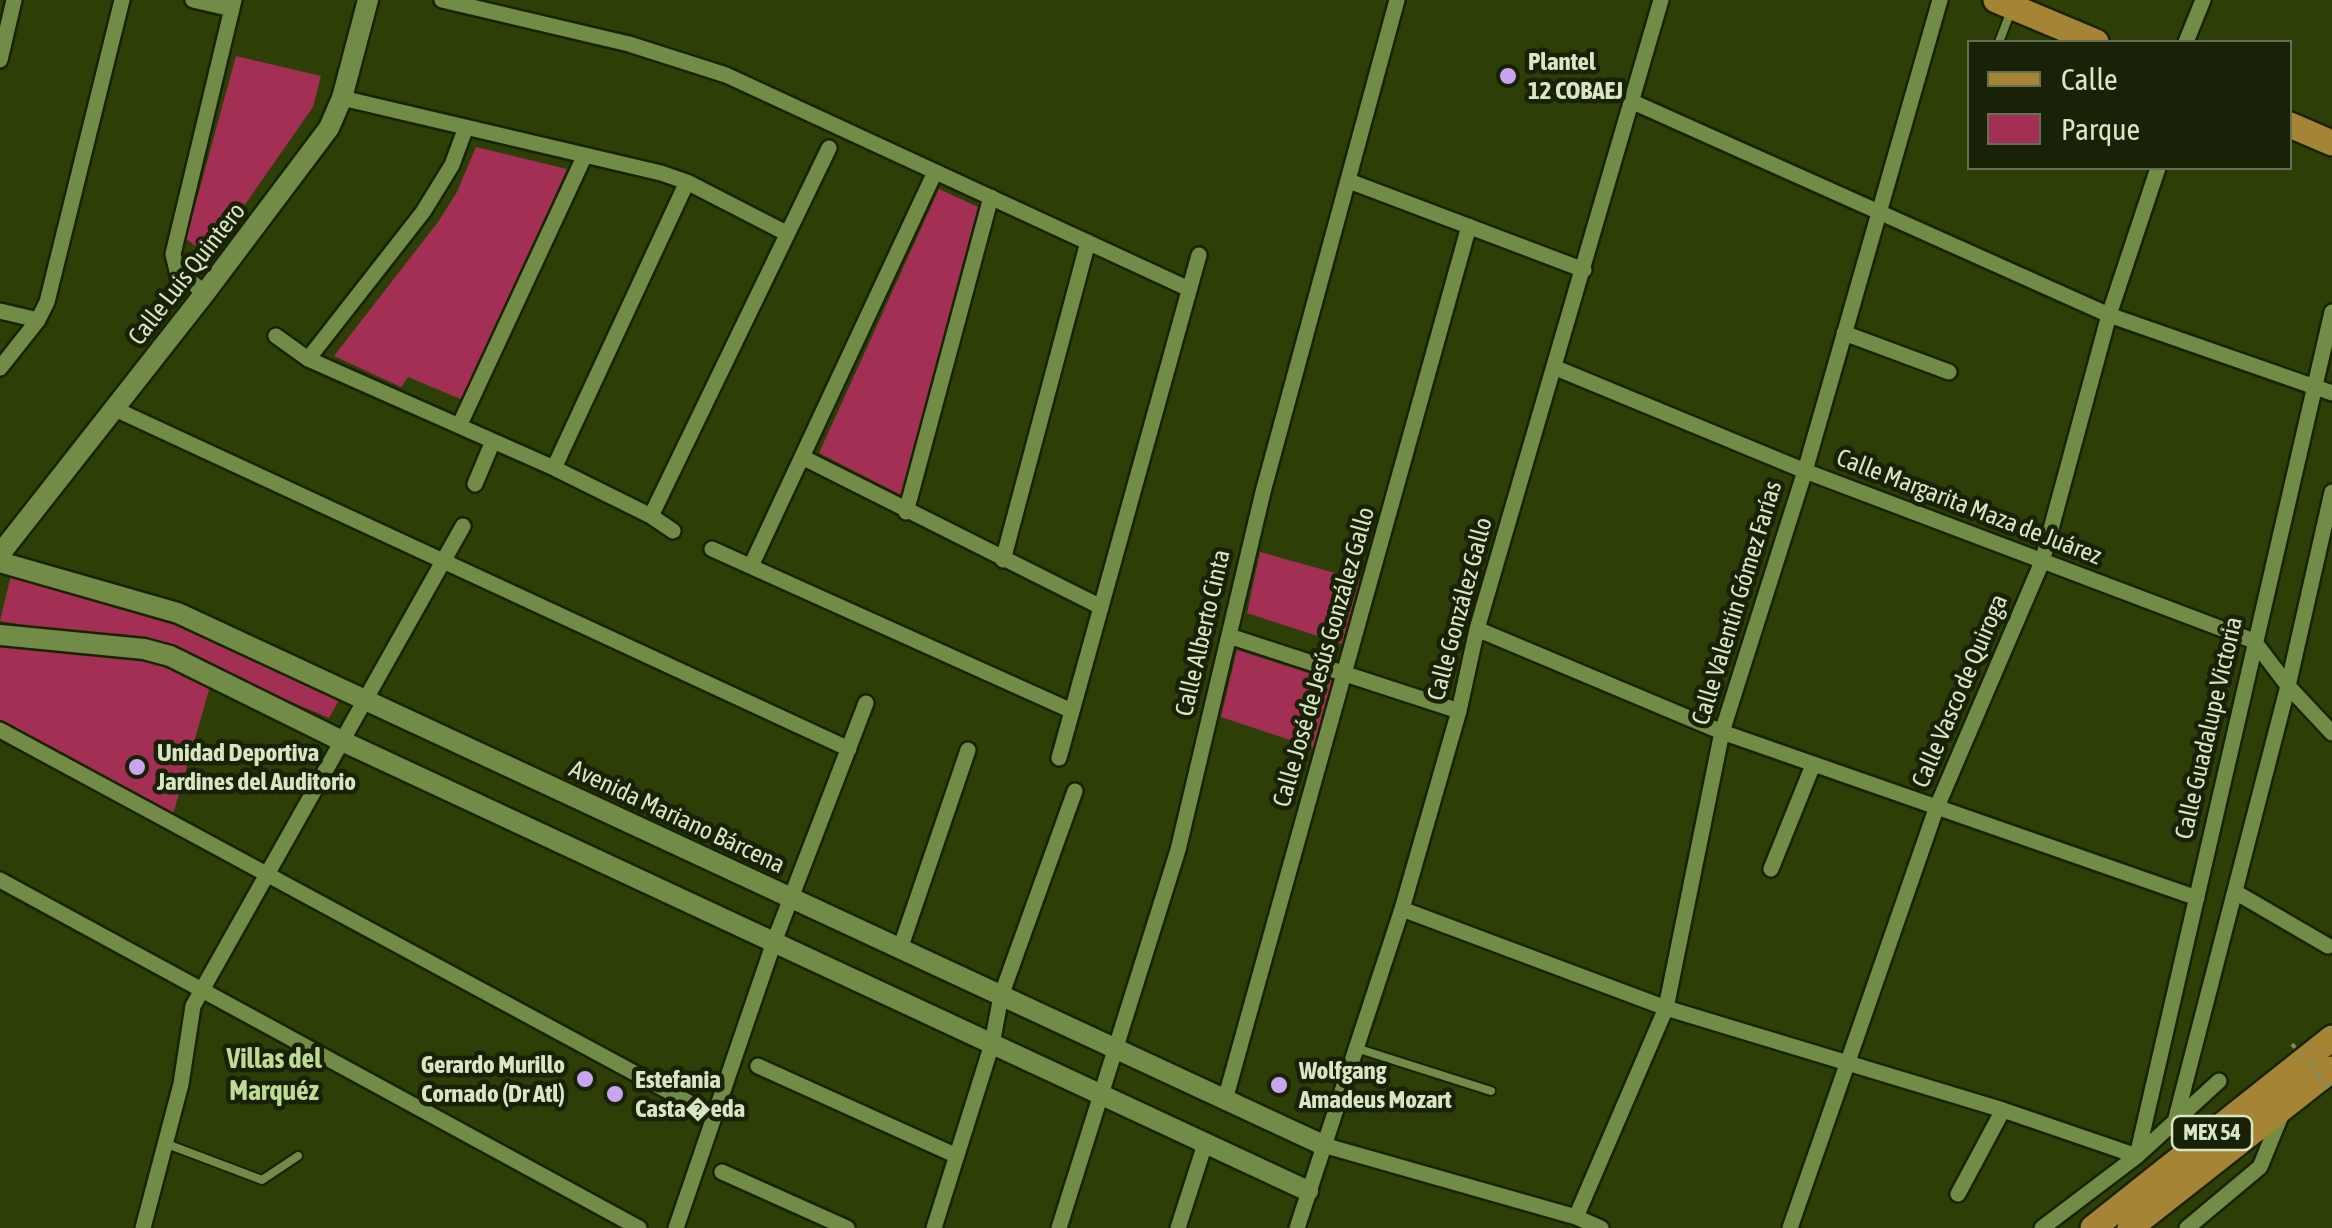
<!DOCTYPE html>
<html>
<head>
<meta charset="utf-8">
<style>
  body { margin:0 }
  #map { position:relative; width:2332px; height:1228px; overflow:hidden; background:#2d3e07; font-family:"Asap Condensed",sans-serif }
  canvas { display:block }
  .legend { position:absolute; left:1967px; top:40px; width:325px; height:130px; box-sizing:border-box; background:#192206; border:2px solid #657052; margin:0; padding:12px 18px; list-style:none; font-size:30px; color:#d8e6c3 }
  .legend li { display:flex; align-items:center; gap:20px; height:50px }
  .legend b { width:50px; border:2px solid #657052 }
</style>
</head>
<body>
<div id="map">
<canvas width="2332" height="1228"></canvas>
<ul class="legend">
<li><b style="height:12px;background:#a68436"></b>Calle</li>
<li><b style="height:28px;background:#a42f55"></b>Parque</li>
</ul>
</div>
<script>
const context = document.querySelector('canvas').getContext('2d');
context.lineJoin = 'round';
function paint(path, color) { context.fillStyle = color; context.fill(path, 'evenodd'); }
const shape = rows => new Path2D(rows.map(r => 'M' + r).join(''));
function strokePath(path, color, width, dash) { context.strokeStyle = color; context.lineWidth = width; context.lineCap = dash ? 'butt' : 'round'; context.setLineDash(dash || []); context.stroke(path); }
function label(font, color, halo, rows, align = 'center') {
  context.font = font + ' "Asap Condensed",sans-serif'; context.lineWidth = 9; context.setLineDash([]); context.textBaseline = 'middle'; context.strokeStyle = halo; context.fillStyle = color; for (const [text, x, y, turn = 0] of rows) {
    context.save(); context.translate(x, y); context.rotate((+turn || 0) * Math.PI / 180); context.textAlign = isNaN(turn) ? turn : align; if (halo) context.strokeText(text, 0, 0); context.fillText(text, 0, 0); context.restore();
  }
}
paint(shape([
  [236,56,321,76,313,107,209,256,186,239],
  [476,147,567,169,463,400,408,377,401,387,334,356,438,222,457,192],
  [939,189,978,207,901,495,819,453],
  [1260,552,1360,580,1342,644,1247,613],
  [12,571,175,621,343,693,329,718,164,648,0,621],
  [0,640,161,657,212,680,173,814,0,720],
  [1237,650,1333,681,1314,748,1221,717]
]), '#a42f55');
const service = shape([
  [1999,42,2011,11],
  [1356,1048,1491,1091],
  [167,1144,262,1180,298,1156]
]);
const minor = shape([
  [193,0,232,9],
  [442,0,629,44,726,75,1189,289],
  [2186,42,2203,0],
  [0,60,14,0],
  [342,98,661,173,687,182,786,233],
  [1633,102,2109,315,2332,393],
  [1349,181,1584,270],
  [205,293,177,271,173,254,234,0],
  [0,311,38,320],
  [1844,333,1949,372],
  [276,336,308,359,554,468,651,516,673,531],
  [308,359,423,212,452,165,466,127],
  [0,368,38,320,47,302,122,0],
  [1556,368,1805,471,2254,641,2288,686,2332,733],
  [115,409,849,749],
  [460,424,585,155],
  [802,457,1101,607],
  [554,468,687,182],
  [475,484,493,441],
  [906,512,991,197],
  [651,516,829,148],
  [712,549,1072,711],
  [1003,560,1088,242],
  [751,566,935,172],
  [1477,629,1722,732,2197,898],
  [1229,636,1459,711],
  [0,730,714,1116],
  [1059,758,1199,255],
  [1771,869,1813,765],
  [0,880,639,1228],
  [2237,893,2328,946],
  [1402,909,1666,1008,2003,1110,2137,1156],
  [900,949,968,750],
  [758,1066,957,1156],
  [1225,1100,1469,226],
  [2176,1118,2288,686,2332,492],
  [1323,1145,1576,1217,1601,1228],
  [2137,1156,2332,312],
  [722,1172,847,1228],
  [1958,1194,2003,1110],
  [1576,1217,1666,1008,1722,732,1805,471,1940,0],
  [143,1228,181,1084,193,1006,463,526],
  [676,1228,774,942,866,703],
  [934,1228,992,1044,1001,996,1075,791],
  [1059,1228,1178,850,1263,492,1397,0],
  [1178,1228,1205,1144],
  [1297,1228,1402,909,1459,711,1477,629,1661,0],
  [1790,1228,1936,809,2042,562,2109,315,2158,168],
  [2042,1228,2137,1156,2219,1081],
  [2187,1228,2260,1167,2283,1111]
]);
const tertiary = shape([
  [0,554,205,293,329,128,342,98,368,0],
  [0,562,178,613,1323,1145],
  [0,635,144,649,170,656,342,741,1308,1191]
]);
const primary = shape([
  [1996,0,2096,42],
  [2290,125,2332,143],
  [2093,1228,2332,1038],
  [2130,1228,2332,1069]
]);
strokePath(service, '#182300', 12);
strokePath(minor, '#182300', 20);
strokePath(tertiary, '#182300', 25);
strokePath(primary, '#182300', 30);
strokePath(service, '#728b47', 8);
strokePath(minor, '#728b47', 15);
strokePath(tertiary, '#728b47', 20);
strokePath(primary, '#a68436', 25);
strokePath(shape([
  [2292,1044,2332,1092]
]), '#7e8d60', 4, [5, 8]);
for (const [x, y, r, color] of [
  [1508,76,10,"#c8a6ef"],
  [137,767,10,"#c8a6ef"],
  [585,1079,10,"#c8a6ef"],
  [1279,1085,10,"#c8a6ef"],
  [615,1094,10,"#c8a6ef"]
]) { const dot = new Path2D(); dot.arc(x, y, r, 0, 2 * Math.PI); context.fillStyle = color; context.fill(dot); strokePath(dot, '#192206', 4); }
for (const [x, y, w] of [
  [2212,1133,80]
]) { const box = new Path2D(); box.roundRect(x - w / 2, y - 17, w, 34, 8); context.fillStyle = '#192206'; context.fill(box); strokePath(box, '#d8e6c3', 2.5); }
label('bold 22px', '#d8e6c3', null, [
  ["MEX 54",2212,1133]
]);
label('bold 25px', '#d8e6c3', '#192206', [
  ["Plantel",1528,62],
  ["12 COBAEJ",1528,91],
  ["Unidad Deportiva",157,753],
  ["Jardines del Auditorio",157,782],
  ["Gerardo Murillo",565,1065,"right"],
  ["Cornado (Dr Atl)",565,1094,"right"],
  ["Wolfgang",1299,1071],
  ["Amadeus Mozart",1299,1100],
  ["Estefania",635,1080],
  ["Casta�eda",635,1109]
], 'left');
label('25px', '#d8e6c3', '#192206', [
  ["Calle Luis Quintero",187,274,-52],
  ["Calle Margarita Maza de Juárez",1969,507,21],
  ["Calle Valentín Gómez Farías",1737,603,-73],
  ["Calle González Gallo",1460,609,-75],
  ["Calle Alberto Cinta",1203,633,-77],
  ["Calle José de Jesús González Gallo",1324,657,-74],
  ["Calle Vasco de Quiroga",1960,691,-67],
  ["Calle Guadalupe Victoria",2209,728,-77],
  ["Avenida Mariano Bárcena",677,817,25]
]);
label('bold 28px', '#bfdb94', '#192206', [
  ["Villas del",274,1059],
  ["Marquéz",274,1091]
]);
</script>
</body>
</html>
